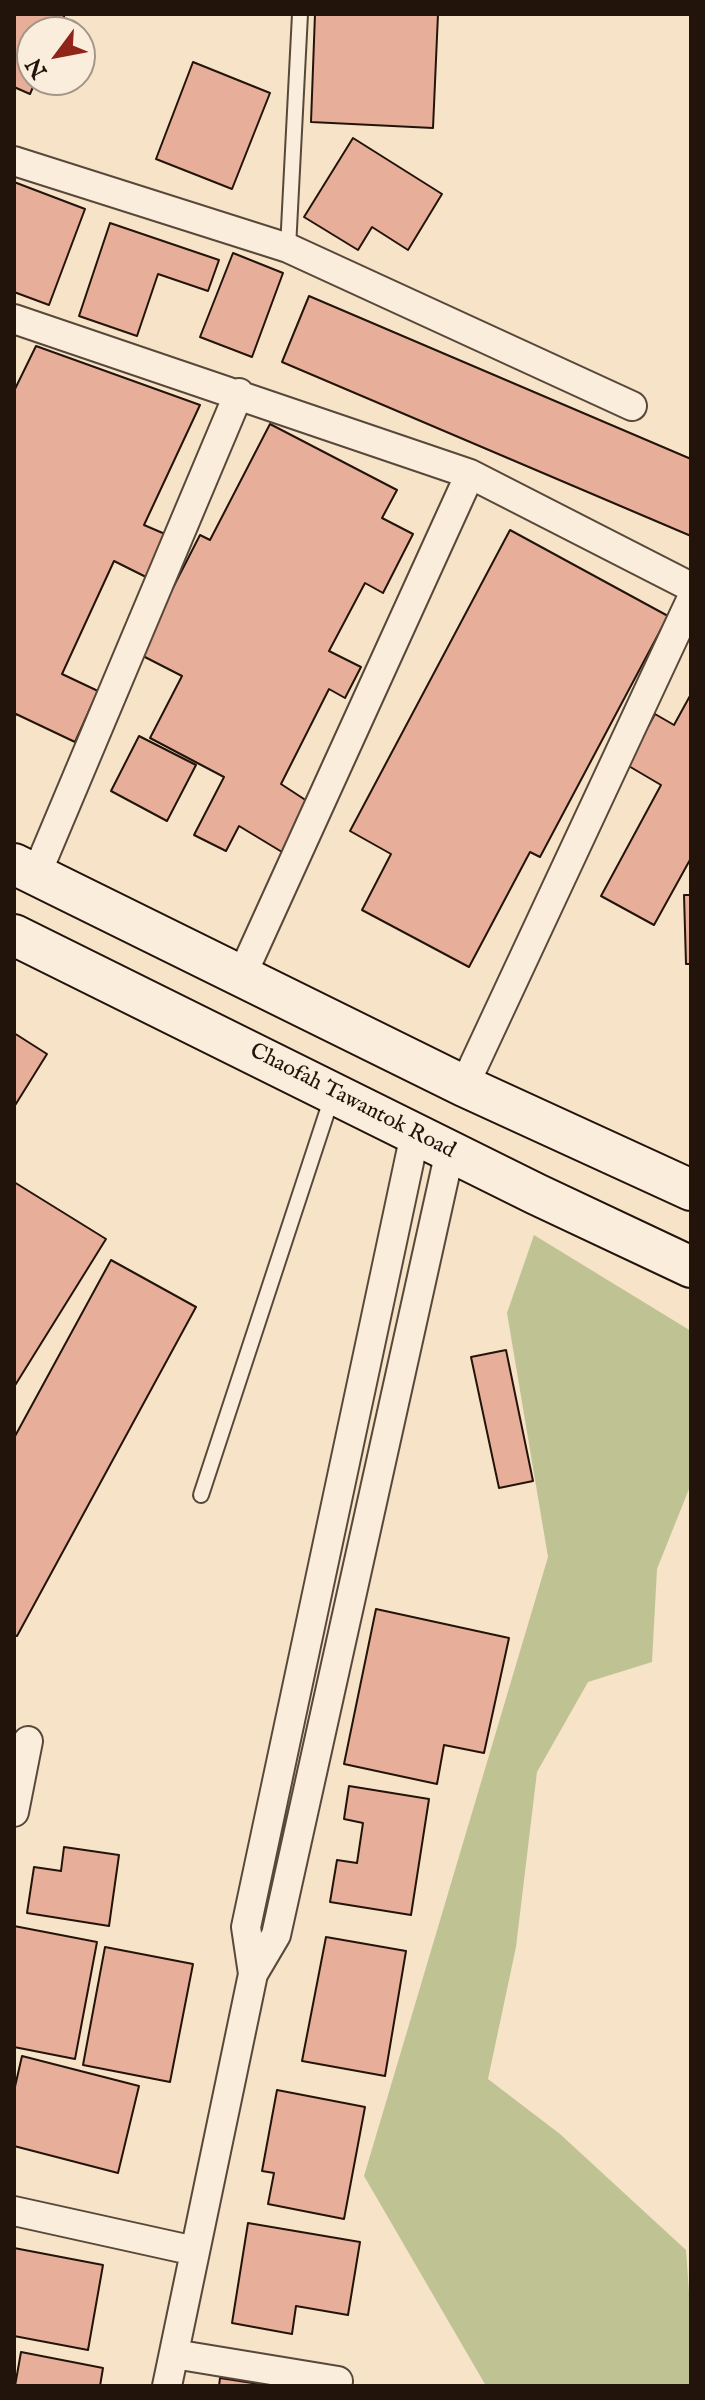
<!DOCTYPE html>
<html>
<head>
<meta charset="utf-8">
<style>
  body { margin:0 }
  #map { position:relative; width:705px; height:2400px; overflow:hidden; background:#f7e3c8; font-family:"IM FELL English",serif }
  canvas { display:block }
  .frame { position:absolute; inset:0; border:16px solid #23140b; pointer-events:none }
  .north { position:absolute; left:16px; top:16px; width:80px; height:80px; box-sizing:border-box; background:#faeddb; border:2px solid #a49688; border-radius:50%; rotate:238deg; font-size:22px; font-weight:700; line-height:32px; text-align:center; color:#23140b }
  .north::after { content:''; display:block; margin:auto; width:28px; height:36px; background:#8f2418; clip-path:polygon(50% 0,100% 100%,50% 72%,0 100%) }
</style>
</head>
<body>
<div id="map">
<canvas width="705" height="2400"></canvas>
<div class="frame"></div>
<div class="north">N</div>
</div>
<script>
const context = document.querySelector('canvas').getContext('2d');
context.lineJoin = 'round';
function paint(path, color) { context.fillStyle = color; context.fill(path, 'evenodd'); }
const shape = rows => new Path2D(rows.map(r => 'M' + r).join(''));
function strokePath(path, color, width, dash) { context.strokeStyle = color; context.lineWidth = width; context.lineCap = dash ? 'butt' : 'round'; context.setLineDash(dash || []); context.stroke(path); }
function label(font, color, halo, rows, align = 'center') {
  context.font = font + ' "IM FELL English",serif'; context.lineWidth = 7; context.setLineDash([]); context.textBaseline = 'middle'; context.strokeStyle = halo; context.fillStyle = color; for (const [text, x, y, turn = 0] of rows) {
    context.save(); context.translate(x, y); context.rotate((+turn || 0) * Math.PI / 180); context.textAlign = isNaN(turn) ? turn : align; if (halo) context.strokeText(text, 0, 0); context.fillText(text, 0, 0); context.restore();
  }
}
paint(shape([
  [534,1235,691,1331,691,1484,657,1569,652,1662,588,1682,537,1772,516,1947,488,2079,560,2134,686,2250,691,2320,691,2386,486,2386,364,2176,548,1557,507,1313]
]), '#bfc394');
const building = shape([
  [14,14,65,14,57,32,32,32,32,80,36,80,30,94,14,87,14,14],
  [315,14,438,14,433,128,311,122,315,14],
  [193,62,270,93,232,189,156,159,193,62],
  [353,138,442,194,408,250,372,227,358,250,304,217,353,138],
  [14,182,85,209,49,305,14,292,14,182],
  [110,223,219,260,208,291,158,274,137,336,79,316,110,223],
  [233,253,283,273,252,357,200,337,233,253],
  [309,296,691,459,691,536,282,362,309,296],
  [36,346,200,405,144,525,165,534,146,577,114,561,62,674,98,691,75,742,16,714,14,719,14,391,36,346],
  [270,424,397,490,382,518,413,534,383,593,365,583,329,651,361,667,345,698,329,689,281,784,307,801,282,852,239,826,226,851,194,835,224,777,150,738,182,676,139,654,200,535,210,540,270,424],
  [510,530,668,616,540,857,530,852,469,967,362,910,391,854,350,831,510,530],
  [691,694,691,858,654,925,601,896,661,785,627,765,655,714,674,725,691,694],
  [139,736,196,765,167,821,111,791,139,736],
  [684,895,691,895,691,964,686,964,684,895],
  [14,1033,47,1054,14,1107,14,1033],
  [14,1182,106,1239,14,1387,14,1182],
  [111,1260,196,1307,17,1636,14,1635,14,1438,111,1260],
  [506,1350,533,1481,499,1488,471,1357,506,1350],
  [376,1609,509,1638,484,1753,444,1745,437,1784,344,1764,376,1609],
  [349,1786,429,1799,411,1915,330,1902,337,1860,357,1863,363,1823,344,1819,349,1786],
  [64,1847,119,1855,109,1926,27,1913,34,1867,61,1871,64,1847],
  [14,1926,97,1942,75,2059,14,2047,14,1926],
  [326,1937,406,1951,385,2076,302,2061,326,1937],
  [105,1947,193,1964,170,2082,83,2065,105,1947],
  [22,2056,139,2086,118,2173,14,2146,14,2091,22,2056],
  [277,2090,365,2107,344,2219,268,2204,274,2173,262,2171,277,2090],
  [248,2223,360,2242,348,2315,296,2306,292,2334,232,2323,248,2223],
  [14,2248,103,2265,88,2350,14,2336,14,2248],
  [21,2352,103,2368,100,2386,15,2386,21,2352],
  [220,2378,272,2386,219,2386,220,2378]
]);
paint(building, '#e7ae9a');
strokePath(building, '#23140b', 2);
const service = shape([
  [288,248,300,14],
  [201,1495,332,1097]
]);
const minor = shape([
  [14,161,288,248,632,406],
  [14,319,470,474,691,587],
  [36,875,239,393],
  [241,977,470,474],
  [464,1086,691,600],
  [14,1812,28,1741],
  [253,1974,246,1927,415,1134],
  [14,2211,195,2251],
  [174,2354,338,2381],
  [167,2386,253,1974,276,1935,450,1151]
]);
const secondary = shape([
  [14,864,464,1086,691,1190],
  [14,935,536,1194,691,1267]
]);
strokePath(service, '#58483a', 18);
strokePath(minor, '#58483a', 32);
strokePath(secondary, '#23140b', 44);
strokePath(service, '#faeddb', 14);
strokePath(minor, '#faeddb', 28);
strokePath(secondary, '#faeddb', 40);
label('22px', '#23140b', '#faeddb', [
  ["Chaofah Tawantok Road",352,1102,27]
]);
</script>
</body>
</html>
